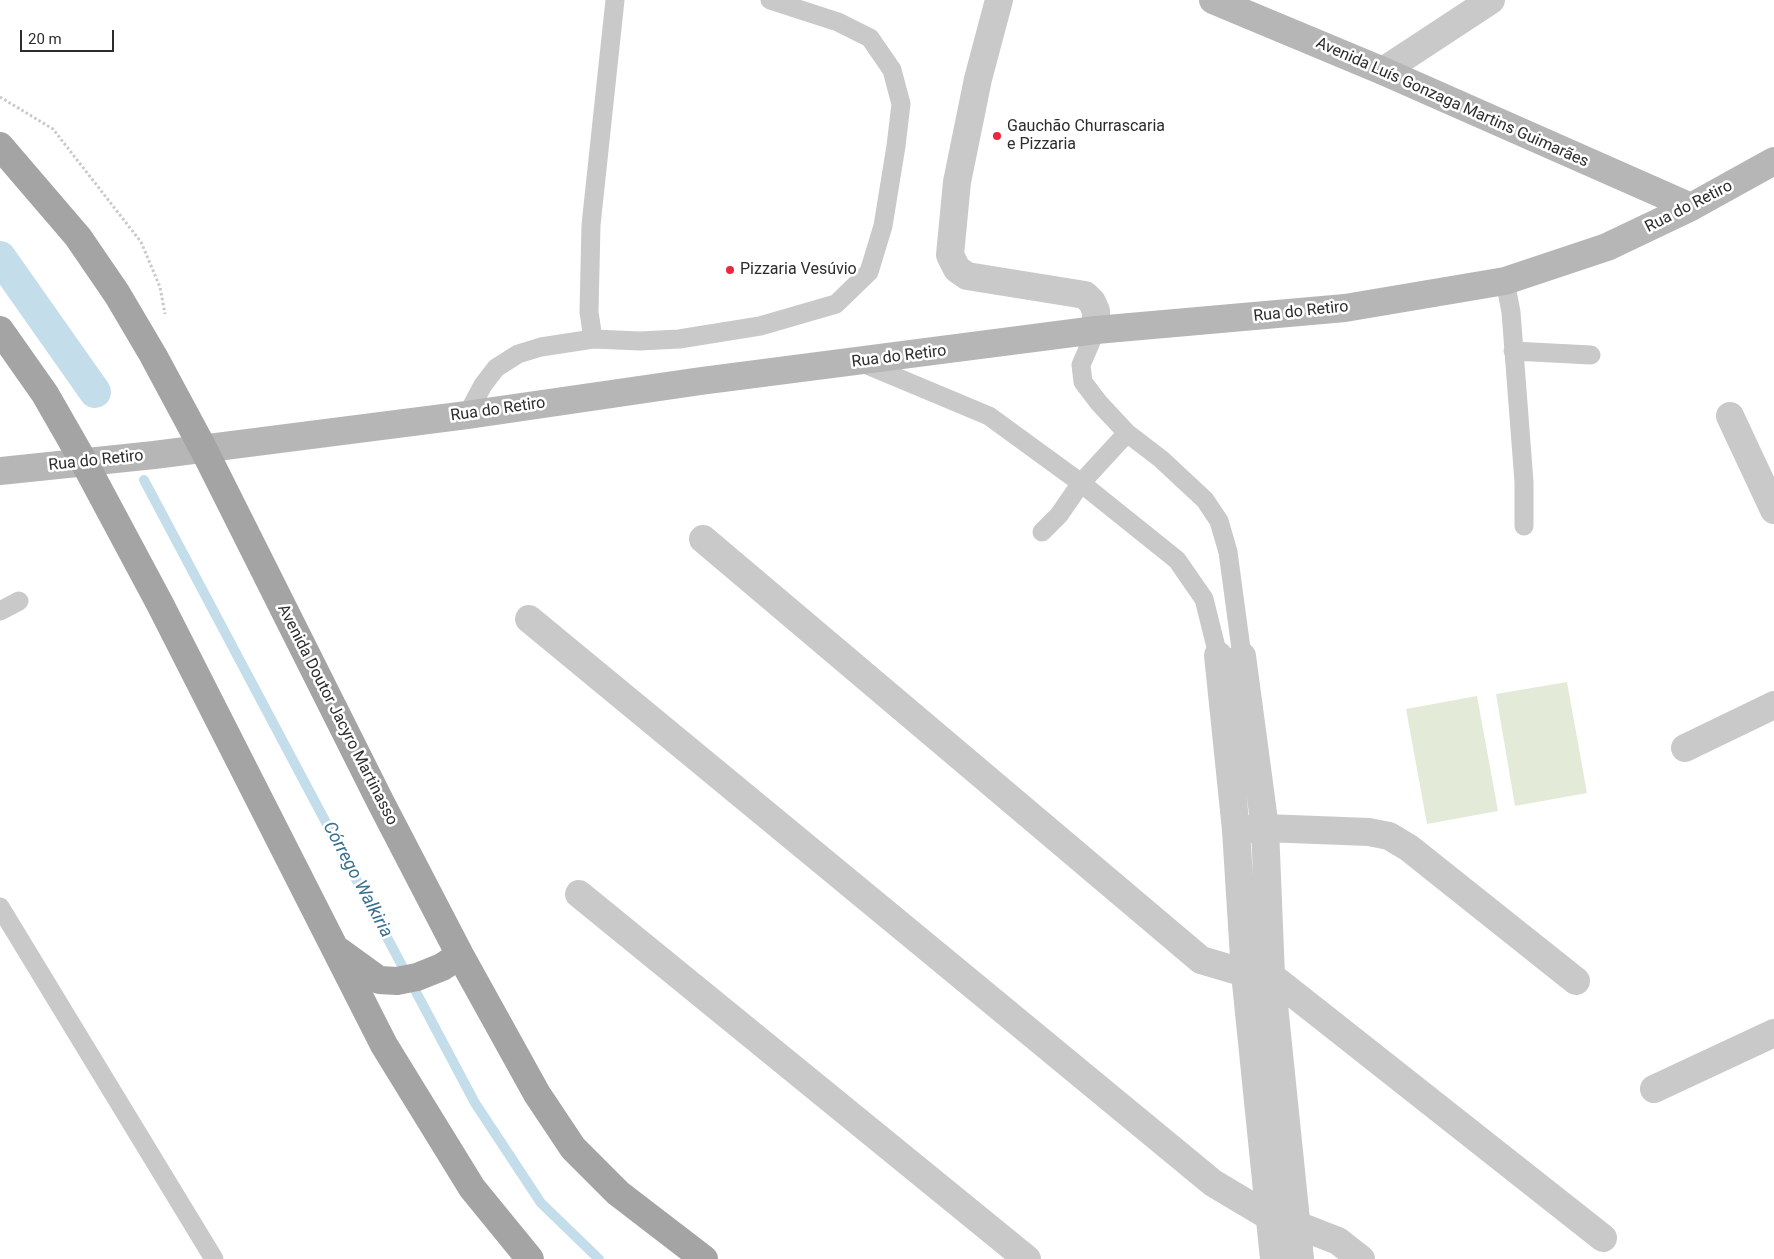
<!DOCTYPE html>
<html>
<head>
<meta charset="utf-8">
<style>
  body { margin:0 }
  #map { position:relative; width:1774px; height:1259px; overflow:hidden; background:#fff; font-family:Roboto,sans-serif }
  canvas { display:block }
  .scale { position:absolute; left:20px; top:30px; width:94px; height:22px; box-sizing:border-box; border:2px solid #2c2c2c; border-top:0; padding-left:6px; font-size:15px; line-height:18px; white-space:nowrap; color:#2c2c2c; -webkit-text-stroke:4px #fff; paint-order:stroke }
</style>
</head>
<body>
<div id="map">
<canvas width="1774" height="1259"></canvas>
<div class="scale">20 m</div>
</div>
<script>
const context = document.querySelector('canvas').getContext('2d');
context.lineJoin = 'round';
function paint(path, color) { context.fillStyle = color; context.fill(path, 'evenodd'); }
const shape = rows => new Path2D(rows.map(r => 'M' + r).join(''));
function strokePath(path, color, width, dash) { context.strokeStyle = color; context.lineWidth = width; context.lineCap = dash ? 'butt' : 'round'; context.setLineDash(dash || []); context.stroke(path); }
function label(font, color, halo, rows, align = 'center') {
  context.font = font + ' Roboto,sans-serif'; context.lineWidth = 5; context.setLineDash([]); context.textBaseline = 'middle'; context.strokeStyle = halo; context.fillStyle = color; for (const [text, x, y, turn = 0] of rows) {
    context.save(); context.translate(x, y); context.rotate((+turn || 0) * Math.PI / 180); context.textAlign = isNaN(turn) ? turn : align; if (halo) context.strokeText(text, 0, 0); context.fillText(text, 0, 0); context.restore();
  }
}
paint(shape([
  [1567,682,1587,793,1515,806,1496,694],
  [1477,696,1498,811,1427,824,1406,709]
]), '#e3ebd8');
strokePath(shape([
  [144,480,475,1103,541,1203,599,1259]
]), '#c4ddeb', 10);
strokePath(shape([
  [0,257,95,392]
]), '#c4ddeb', 32);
strokePath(shape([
  [0,97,53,129,141,242,160,287,165,314]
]), '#c9c9c9', 3, [2.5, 2.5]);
strokePath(shape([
  [1505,281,1511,312,1524,482,1524,526],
  [1096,330,1081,365,1083,382,1099,403,1127,433,1161,459,1205,500,1219,521,1228,552,1242,656],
  [593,339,589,312,591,225,615,0],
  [1513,351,1591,355],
  [860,362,989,416,1081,483,1177,560,1204,599,1218,655],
  [467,415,483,385,496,368,518,354,541,347,593,339,640,341,679,339,760,326,836,304,869,272,883,226,896,146,901,104,892,70,870,38,838,22,770,0],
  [1042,532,1059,515,1081,483,1127,433],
  [0,611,19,601],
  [0,907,214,1259]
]), '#c9c9c9', 19);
strokePath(shape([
  [999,0,978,79,957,182,950,255,957,269,967,276,1085,295,1092,302,1096,311,1096,330],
  [1383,71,1491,0],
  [1730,416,1774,510],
  [703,539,1201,960,1245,973,1271,976,1603,1238],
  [529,619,1213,1183,1270,1217,1297,1225,1338,1241,1361,1259],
  [1218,655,1236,830,1245,973,1274,1259],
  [1242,656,1265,828,1271,976,1300,1259],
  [1685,748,1774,705],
  [1248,829,1265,828,1369,832,1389,836,1409,848,1576,981],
  [579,894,1027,1259],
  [1654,1089,1774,1033]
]), '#c9c9c9', 28);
strokePath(shape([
  [1213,0,1383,71,1691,207],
  [0,471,154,455,467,415,701,381,1096,330,1345,308,1505,281,1607,247,1691,207,1774,161]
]), '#b6b6b6', 28);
strokePath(shape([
  [0,146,78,237,117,294,153,355,203,448,380,801,460,955,537,1094,573,1148,618,1193,704,1259],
  [0,330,45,394,84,462,160,604,384,1045,472,1188,530,1259],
  [339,951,379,980,397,981,417,977,442,967,460,955]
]), '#a4a4a4', 28);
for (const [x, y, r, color] of [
  [997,136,5,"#ea273c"],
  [730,270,5,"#ea273c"]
]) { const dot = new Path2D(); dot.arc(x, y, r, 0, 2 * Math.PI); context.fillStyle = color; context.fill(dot); strokePath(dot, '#fff', 2); }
label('16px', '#2c2c2c', '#fff', [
  ["Avenida Luís Gonzaga Martins Guimarães",1452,103,24],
  ["Rua do Retiro",1689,207,-27],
  ["Rua do Retiro",1301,312,-6],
  ["Rua do Retiro",899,357,-7],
  ["Rua do Retiro",498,410,-8],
  ["Rua do Retiro",96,461,-6],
  ["Avenida Doutor Jacyro Martinasso",337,715,63]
]);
label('16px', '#2c2c2c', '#fff', [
  ["Gauchão Churrascaria",1007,127],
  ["e Pizzaria",1007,145],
  ["Pizzaria Vesúvio",740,270]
], 'left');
label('italic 18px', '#387190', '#fff', [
  ["Córrego Walkiria",357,880,62]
]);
</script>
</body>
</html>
